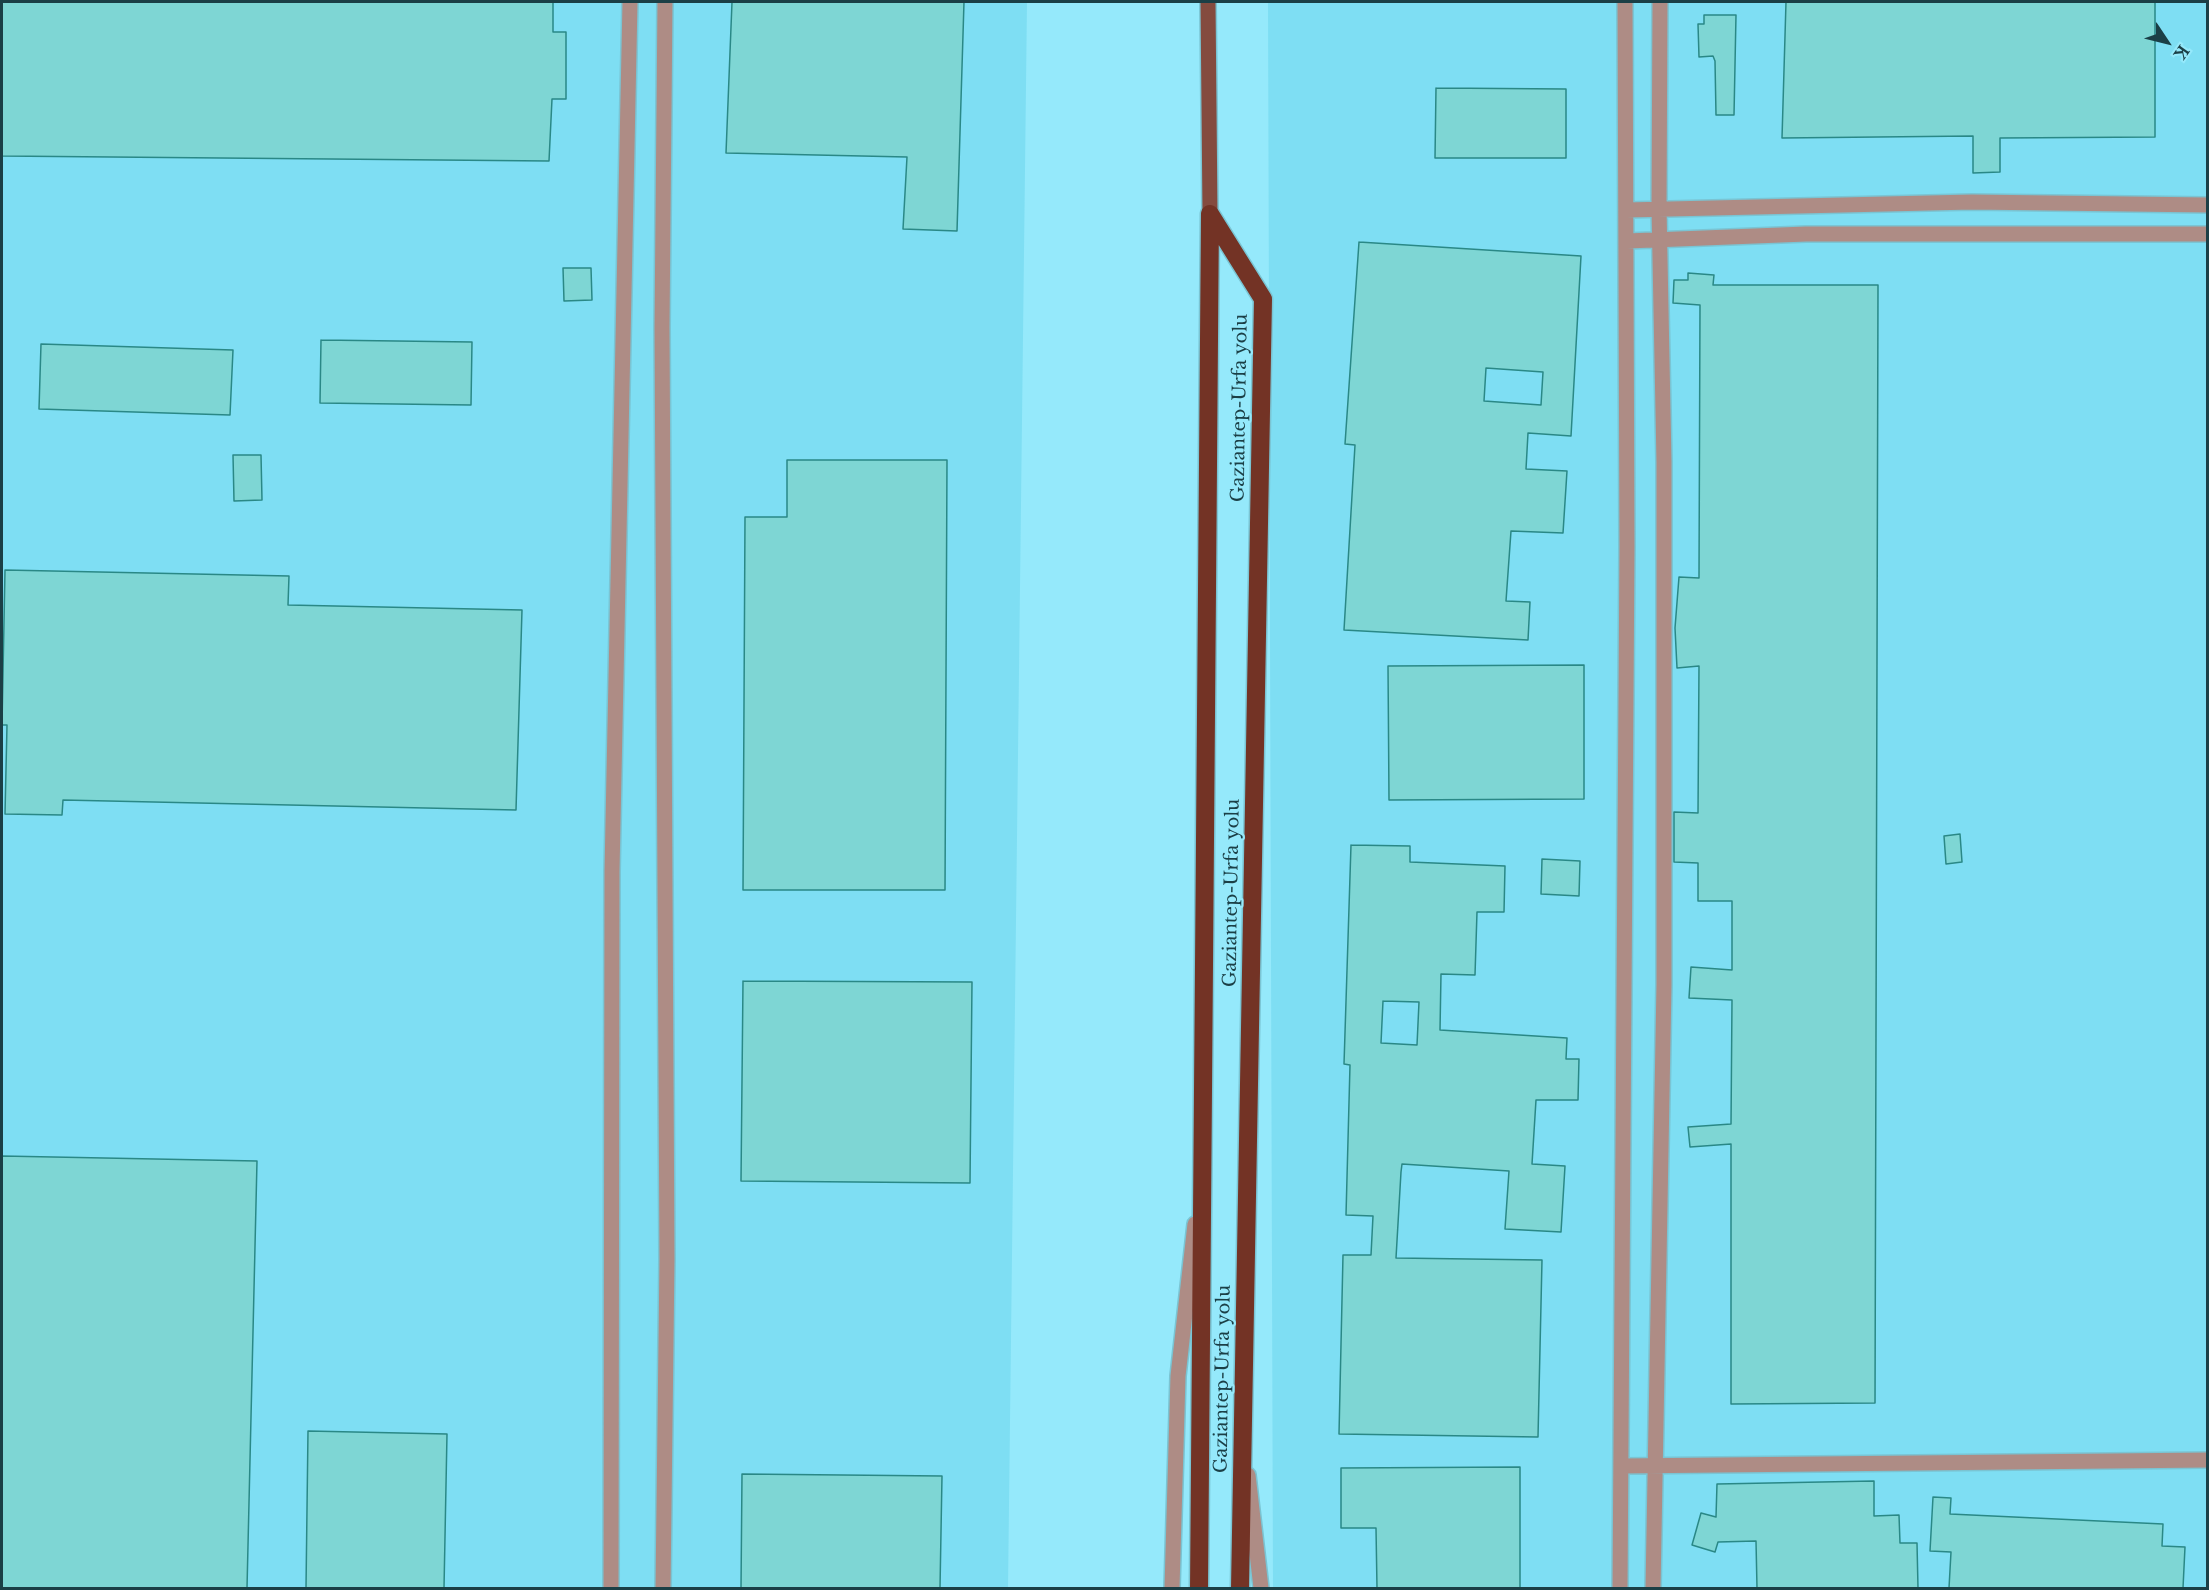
<!DOCTYPE html>
<html>
<head>
<meta charset="utf-8">
<style>
  body { margin:0 }
  #map { position:relative; width:2209px; height:1590px; overflow:hidden; background:#95e9fb; font-family:"Libre Baskerville",serif }
  canvas { display:block }
  .frame { position:absolute; inset:0; border:3px solid #1b3f46; pointer-events:none }
  .north { position:absolute; left:2137px; top:12px; width:60px; height:60px; -webkit-text-stroke:4px #95e9fb; paint-order:stroke; rotate:125deg; font-size:16px; font-weight:700; line-height:24px; text-align:center; color:#1b3f46 }
  .north::after { content:''; display:block; margin:auto; width:21px; height:27px; background:#1b3f46; clip-path:polygon(50% 0,100% 100%,50% 72%,0 100%) }
</style>
</head>
<body>
<div id="map">
<canvas width="2209" height="1590"></canvas>
<div class="frame"></div>
<div class="north">K</div>
</div>
<script>
const context = document.querySelector('canvas').getContext('2d');
context.lineJoin = 'round';
function paint(path, color) { context.fillStyle = color; context.fill(path, 'evenodd'); }
const shape = rows => new Path2D(rows.map(r => 'M' + r).join(''));
function strokePath(path, color, width, dash) { context.strokeStyle = color; context.lineWidth = width; context.lineCap = dash ? 'butt' : 'round'; context.setLineDash(dash || []); context.stroke(path); }
function label(font, color, halo, rows, align = 'center') {
  context.font = font + ' "Libre Baskerville",serif'; context.lineWidth = 4.5; context.setLineDash([]); context.textBaseline = 'middle'; context.strokeStyle = halo; context.fillStyle = color; for (const [text, x, y, turn = 0] of rows) {
    context.save(); context.translate(x, y); context.rotate((+turn || 0) * Math.PI / 180); context.textAlign = isNaN(turn) ? turn : align; if (halo) context.strokeText(text, 0, 0); context.fillText(text, 0, 0); context.restore();
  }
}
paint(shape([
  [2,2,1027,2,1008,1588,2,1588],
  [1268,2,2207,2,2207,1588,1273,1588]
]), '#7edef3');
const building = shape([
  [2,2,553,2,553,32,566,32,566,99,552,99,549,161,2,156,2,2],
  [732,2,964,2,957,231,903,229,907,157,726,153,732,2],
  [1786,2,2155,2,2155,137,2000,138,2000,172,1973,173,1973,136,1782,138,1786,2],
  [1704,15,1736,15,1734,115,1716,115,1715,61,1713,56,1699,57,1698,24,1704,24,1704,15],
  [1436,88,1566,89,1566,158,1435,158,1436,88],
  [1359,242,1581,256,1571,436,1528,433,1526,469,1567,471,1563,533,1511,531,1506,601,1530,602,1528,640,1344,630,1355,445,1345,444,1359,242],
  [1486,368,1543,372,1541,405,1484,401,1486,368],
  [563,268,591,268,592,300,564,301,563,268],
  [1688,273,1714,275,1713,285,1878,285,1875,1403,1731,1404,1731,1144,1690,1147,1688,1127,1731,1124,1732,1000,1689,998,1691,967,1732,970,1732,901,1698,901,1698,863,1674,862,1674,812,1698,813,1699,666,1677,668,1675,628,1679,577,1699,578,1700,305,1673,303,1674,280,1688,280,1688,273],
  [321,340,472,342,471,405,320,403,321,340],
  [41,344,233,350,230,415,39,409,41,344],
  [233,455,261,455,262,500,234,501,233,455],
  [787,460,947,460,945,890,743,890,745,517,787,517,787,460],
  [5,570,289,576,288,605,522,610,516,810,63,800,62,815,5,814,7,725,2,725,5,570],
  [1584,665,1584,799,1389,800,1388,666,1584,665],
  [1960,834,1962,862,1946,864,1944,836,1960,834],
  [1351,845,1410,846,1410,862,1505,866,1504,912,1477,912,1475,975,1441,974,1440,1030,1567,1038,1566,1059,1579,1059,1578,1100,1536,1100,1532,1164,1565,1166,1561,1232,1505,1229,1509,1171,1402,1164,1401,1172,1396,1258,1542,1260,1538,1437,1339,1434,1343,1255,1371,1255,1373,1216,1346,1215,1350,1065,1344,1064,1351,845],
  [1383,1001,1419,1002,1417,1045,1381,1043,1383,1001],
  [1542,859,1580,861,1579,896,1541,894,1542,859],
  [743,981,972,982,970,1183,741,1181,743,981],
  [2,1156,257,1161,247,1588,2,1588,2,1156],
  [308,1431,447,1434,444,1588,306,1588,308,1431],
  [1520,1467,1520,1588,1377,1588,1376,1528,1341,1528,1341,1468,1520,1467],
  [742,1474,942,1476,940,1588,741,1588,742,1474],
  [1874,1481,1874,1516,1899,1515,1900,1543,1917,1543,1918,1588,1757,1588,1756,1541,1718,1542,1715,1552,1692,1545,1701,1513,1716,1517,1717,1484,1874,1481],
  [1933,1497,1951,1498,1950,1514,2163,1524,2162,1546,2185,1547,2183,1588,1949,1588,1951,1552,1930,1551,1933,1497]
]);
paint(building, '#7ed6d4');
strokePath(building, '#2a8886', 1.5);
const minor = shape([
  [1626,210,1972,202,2208,205],
  [1627,241,1806,234,2208,234],
  [1622,1466,2208,1460],
  [1248,1475,1261,1588],
  [611,1588,612,871,630,2],
  [663,1588,667,1259,662,327,665,2],
  [1172,1588,1178,1376,1195,1224],
  [1620,1588,1627,546,1625,2],
  [1653,1588,1664,985,1664,462,1659,208,1660,2]
]);
const major = shape([
  [1208,2,1210,214]
]);
const highway = shape([
  [1210,214,1263,299,1240,1588],
  [1199,1588,1210,214]
]);
strokePath(minor, '#7ac4d3', 18);
strokePath(major, '#7ac4d3', 18);
strokePath(highway, '#7ac4d3', 21);
strokePath(minor, '#ae8c85', 15);
strokePath(major, '#844b3f', 15);
strokePath(highway, '#733325', 18);
label('18px', '#1b3f46', '#95e9fb', [
  ["Gaziantep-Urfa yolu",1240,408,-89],
  ["Gaziantep-Urfa yolu",1232,893,-89],
  ["Gaziantep-Urfa yolu",1223,1379,-89]
]);
</script>
</body>
</html>
